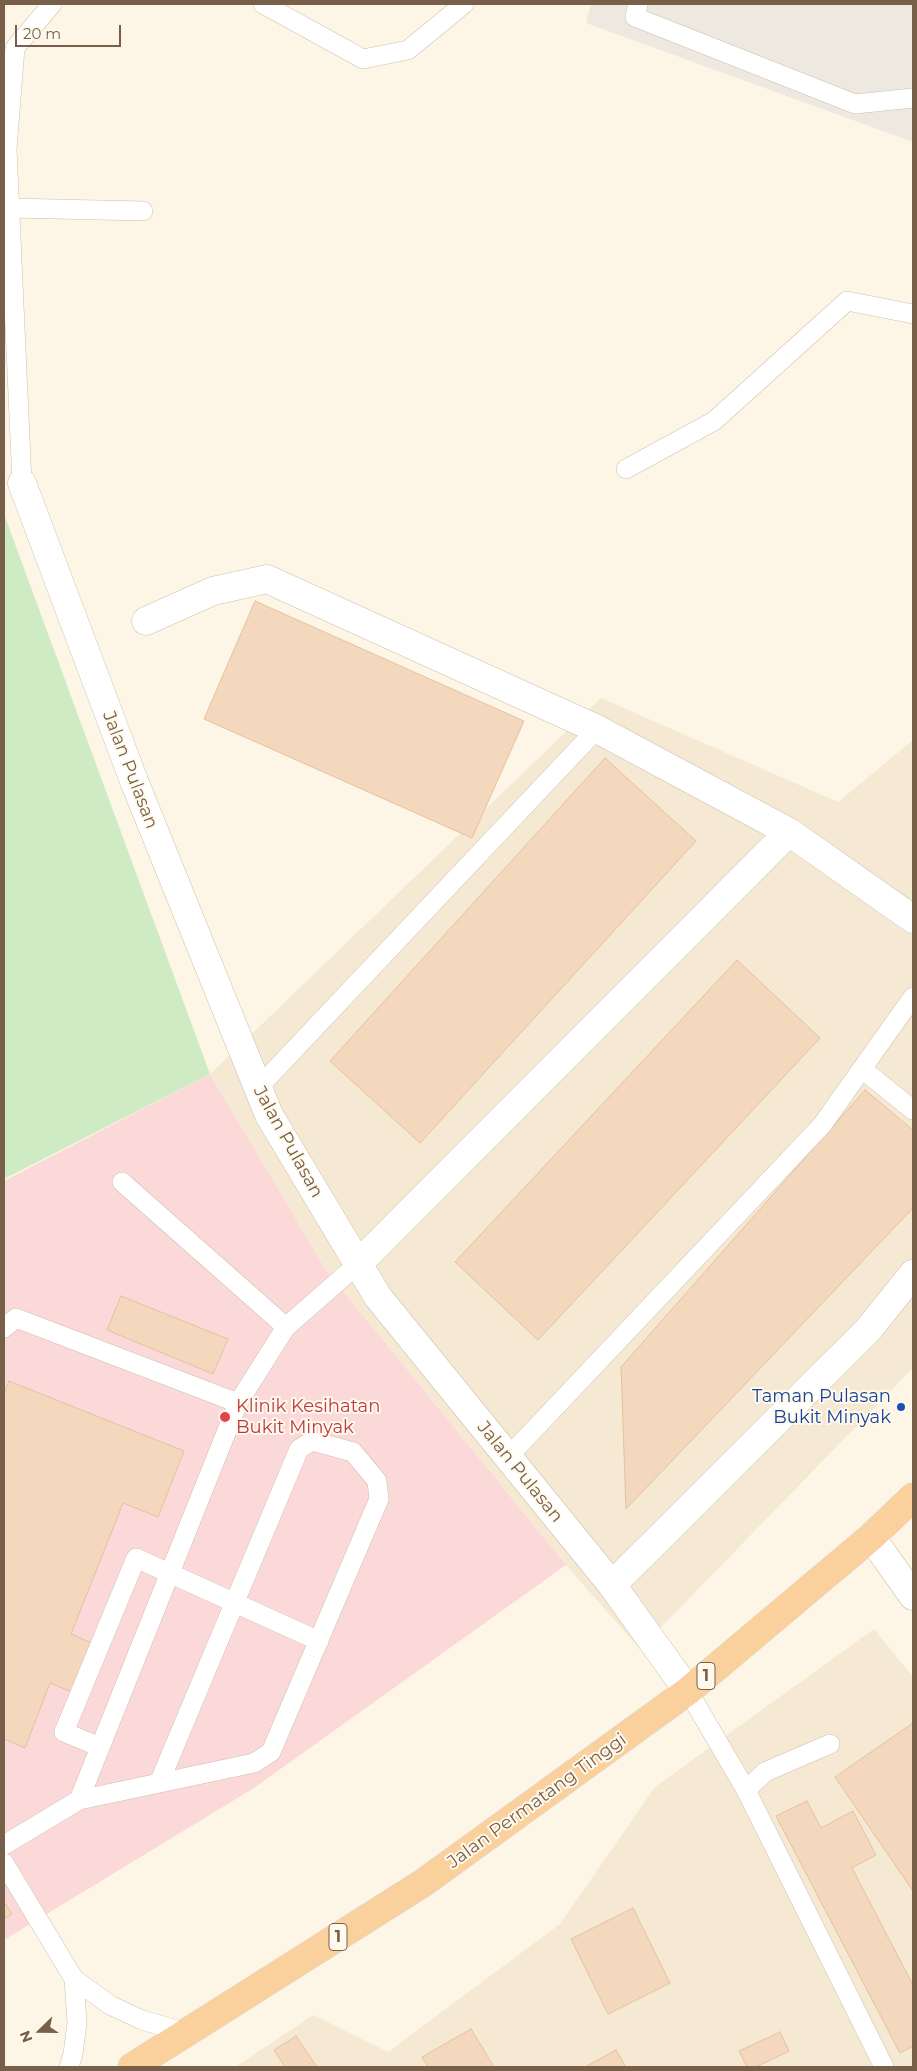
<!DOCTYPE html>
<html>
<head>
<meta charset="utf-8">
<style>
  body { margin:0 }
  #map { position:relative; width:917px; height:2071px; overflow:hidden; background:#fdf6e6; font-family:Montserrat,sans-serif }
  canvas { display:block }
  .frame { position:absolute; inset:0; border:5px solid #775f4a; pointer-events:none }
  .north { position:absolute; left:15px; top:2006px; width:50px; height:50px; -webkit-text-stroke:4px #fffaed; paint-order:stroke; rotate:248deg; font-size:14px; font-weight:700; line-height:20px; text-align:center; color:#775f4a }
  .north::after { content:''; display:block; margin:auto; width:18px; height:22px; background:#775f4a; clip-path:polygon(50% 0,100% 100%,50% 72%,0 100%) }
  .scale { position:absolute; left:15px; top:25px; width:106px; height:22px; box-sizing:border-box; border:2px solid #775f4a; border-top:0; padding-left:6px; font-size:15px; line-height:18px; white-space:nowrap; color:#775f4a; -webkit-text-stroke:4px #fffaed; paint-order:stroke }
</style>
</head>
<body>
<div id="map">
<canvas width="917" height="2071"></canvas>
<div class="frame"></div>
<div class="north">N</div>
<div class="scale">20 m</div>
</div>
<script>
const context = document.querySelector('canvas').getContext('2d');
context.lineJoin = 'round';
function paint(path, color) { context.fillStyle = color; context.fill(path, 'evenodd'); }
const shape = rows => new Path2D(rows.map(r => 'M' + r).join(''));
function strokePath(path, color, width, dash) { context.strokeStyle = color; context.lineWidth = width; context.lineCap = dash ? 'butt' : 'round'; context.setLineDash(dash || []); context.stroke(path); }
function label(font, color, halo, rows, align = 'center') {
  context.font = font + ' Montserrat,sans-serif'; context.lineWidth = 4; context.setLineDash([]); context.textBaseline = 'middle'; context.strokeStyle = halo; context.fillStyle = color; for (const [text, x, y, turn = 0] of rows) {
    context.save(); context.translate(x, y); context.rotate((+turn || 0) * Math.PI / 180); context.textAlign = isNaN(turn) ? turn : align; if (halo) context.strokeText(text, 0, 0); context.fillText(text, 0, 0); context.restore();
  }
}
paint(shape([
  [601,698,838,802,913,740,913,1368,640,1649,566,1565,326,1270,210,1074],
  [874,1629,913,1677,913,2067,235,2067,313,2015,388,2052,560,1924,655,1787]
]), '#f5e9d4');
paint(shape([
  [591,4,913,4,913,142,586,23]
]), '#ede8e0');
paint(shape([
  [210,1074,326,1270,566,1565,254,1788,4,1940,4,1181]
]), '#fbd9d9');
paint(shape([
  [4,514,210,1074,4,1179]
]), '#cfebc4');
const building = shape([
  [255,601,524,721,472,838,204,719,255,601],
  [605,758,696,841,420,1143,330,1061,605,758],
  [737,960,820,1038,538,1340,455,1262,737,960],
  [865,1090,913,1130,913,1208,626,1509,621,1367,865,1090],
  [121,1296,228,1339,213,1374,107,1330,121,1296],
  [9,1381,184,1451,158,1517,123,1503,71,1634,99,1646,79,1695,50,1683,25,1748,4,1739,4,1393,9,1381],
  [913,1723,913,1891,835,1777,913,1723],
  [807,1801,821,1828,853,1811,876,1855,852,1868,913,1985,913,2046,900,2053,776,1816,807,1801],
  [4,1902,12,1914,4,1919,4,1902],
  [633,1908,670,1983,608,2014,571,1939,633,1908],
  [471,2029,494,2067,428,2067,422,2057,471,2029],
  [780,2032,789,2051,756,2067,747,2067,739,2051,780,2032],
  [296,2036,317,2067,285,2067,274,2050,296,2036],
  [616,2050,626,2067,585,2067,616,2050]
]);
paint(building, '#f3d8bd');
strokePath(building, '#e6c19d', 1);
const service = shape([
  [263,4,363,59,408,50,464,4],
  [638,4,635,17,855,104,913,98],
  [10,208,143,211],
  [626,469,714,421,847,301,913,314],
  [22,483,7,149,15,48,52,4],
  [862,1069,913,1110],
  [257,1089,597,729],
  [122,1182,286,1327],
  [4,1328,16,1318,238,1403],
  [508,1457,822,1125,913,997],
  [688,1691,746,1790,884,2067],
  [100,1747,64,1732,136,1558,319,1641],
  [746,1790,765,1772,830,1744],
  [79,1800,254,1763,271,1752,379,1499,377,1481,353,1452,312,1441,299,1449,159,1783],
  [4,1845,79,1800,238,1403,286,1327,358,1264],
  [4,1863,74,1979,110,2005,142,2020,187,2033],
  [69,2067,73,2054,77,2023,74,1979]
]);
const minor = shape([
  [22,483,134,781,269,1115,378,1297,612,1585,688,1691],
  [146,621,213,591,267,579,597,729,789,832,913,919],
  [358,1264,789,832],
  [871,1537,913,1596],
  [612,1585,868,1330,913,1274]
]);
const trunk = shape([
  [132,2067,423,1883,688,1691,871,1537,913,1497]
]);
strokePath(service, '#cfbfac', 20);
strokePath(minor, '#cfbfac', 29);
strokePath(trunk, '#dcd5d0', 29);
strokePath(service, '#fff', 19);
strokePath(minor, '#fff', 28);
strokePath(trunk, '#fad19d', 28);
for (const [x, y, r, color] of [
  [901,1407,5,"#1a4fb4"],
  [225,1417,6,"#e0444e"]
]) { const dot = new Path2D(); dot.arc(x, y, r, 0, 2 * Math.PI); context.fillStyle = color; context.fill(dot); strokePath(dot, '#fffaed', 2); }
for (const [x, y, w] of [
  [706,1676,18],
  [338,1937,18]
]) { const box = new Path2D(); box.roundRect(x - w / 2, y - 13.5, w, 27, 4); context.fillStyle = '#fffaed'; context.fill(box); strokePath(box, '#775f4a', 1); }
label('bold 16px', '#775f4a', null, [
  ["1",706,1676],
  ["1",338,1937]
]);
label('18px', '#775f4a', '#fffaed', [
  ["Jalan Pulasan",130,770,69],
  ["Jalan Pulasan",288,1142,61],
  ["Jalan Pulasan",520,1472,51],
  ["Jalan Permatang Tinggi",537,1801,-36]
]);
label('18px', '#164399', '#fffaed', [
  ["Taman Pulasan",891,1397],
  ["Bukit Minyak",891,1418]
], 'right');
label('18px', '#be3a42', '#fffaed', [
  ["Klinik Kesihatan",236,1407],
  ["Bukit Minyak",236,1428]
], 'left');
</script>
</body>
</html>
